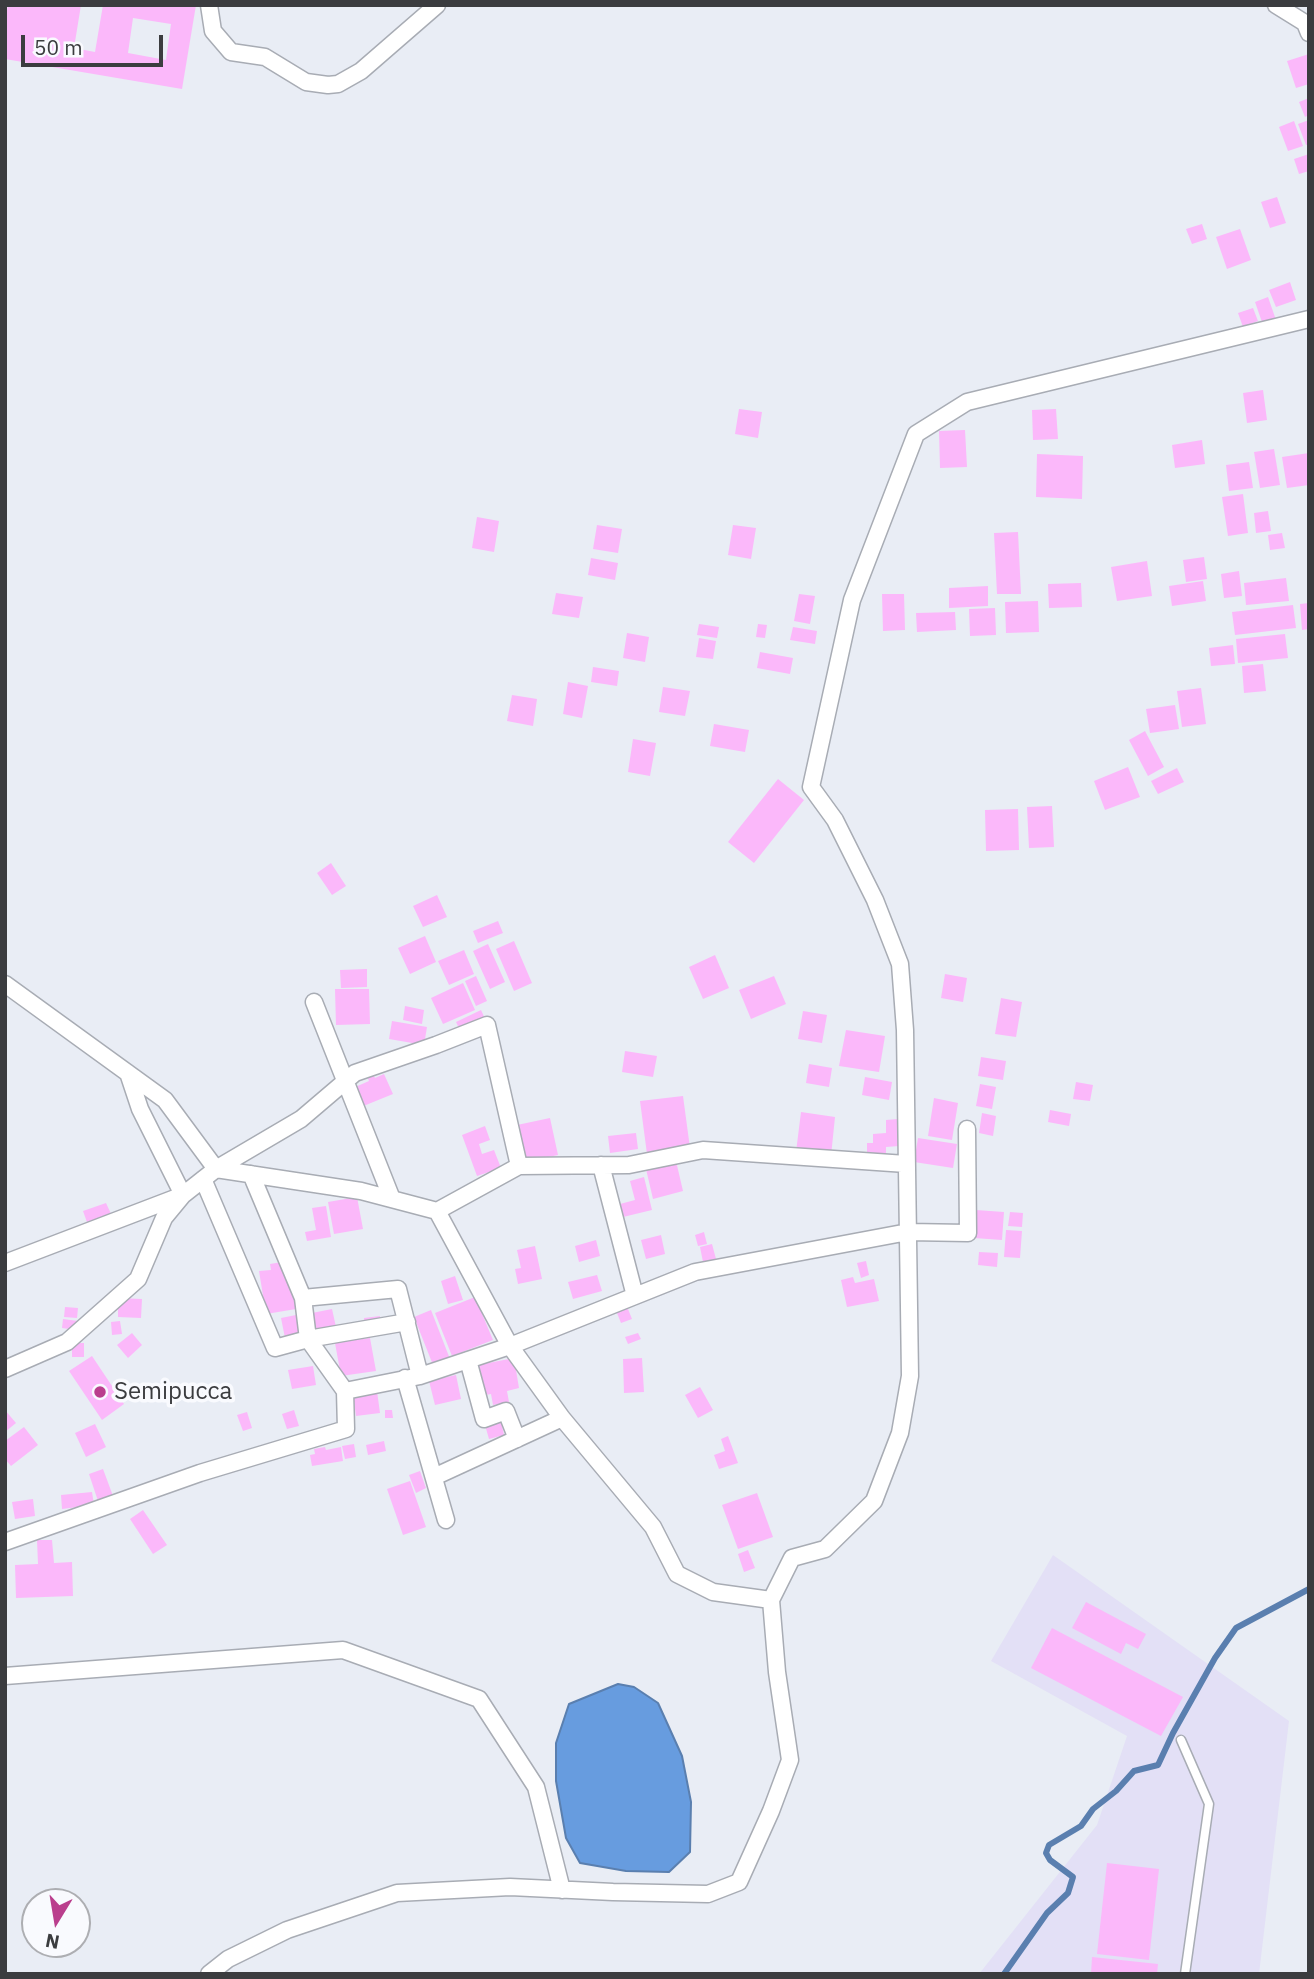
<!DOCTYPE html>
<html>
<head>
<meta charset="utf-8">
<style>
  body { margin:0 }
  #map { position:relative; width:1314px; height:1979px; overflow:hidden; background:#e9edf5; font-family:"IBM Plex Sans",sans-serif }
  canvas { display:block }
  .frame { position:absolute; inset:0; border:7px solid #3b3c3f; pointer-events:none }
  .north { position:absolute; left:21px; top:1888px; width:70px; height:70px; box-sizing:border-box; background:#f9fafe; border:2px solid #adaeb2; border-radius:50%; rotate:191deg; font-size:19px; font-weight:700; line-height:28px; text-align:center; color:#3b3c3f }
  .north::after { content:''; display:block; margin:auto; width:24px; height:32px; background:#ba3e8d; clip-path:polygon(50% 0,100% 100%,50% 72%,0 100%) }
  .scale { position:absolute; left:21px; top:35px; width:142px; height:32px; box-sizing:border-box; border:4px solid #3b3c3f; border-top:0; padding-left:9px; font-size:21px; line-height:24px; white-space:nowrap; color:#3b3c3f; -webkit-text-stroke:5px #f9fafe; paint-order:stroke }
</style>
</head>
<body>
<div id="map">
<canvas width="1314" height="1979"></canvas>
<div class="frame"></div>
<div class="north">N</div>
<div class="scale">50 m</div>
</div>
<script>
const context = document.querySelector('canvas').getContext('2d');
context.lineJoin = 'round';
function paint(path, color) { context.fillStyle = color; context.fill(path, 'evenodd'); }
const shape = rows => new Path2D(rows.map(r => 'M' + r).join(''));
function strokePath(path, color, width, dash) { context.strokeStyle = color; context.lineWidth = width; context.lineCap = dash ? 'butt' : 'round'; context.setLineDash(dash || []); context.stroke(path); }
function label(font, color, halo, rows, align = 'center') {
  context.font = font + ' "IBM Plex Sans",sans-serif'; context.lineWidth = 7; context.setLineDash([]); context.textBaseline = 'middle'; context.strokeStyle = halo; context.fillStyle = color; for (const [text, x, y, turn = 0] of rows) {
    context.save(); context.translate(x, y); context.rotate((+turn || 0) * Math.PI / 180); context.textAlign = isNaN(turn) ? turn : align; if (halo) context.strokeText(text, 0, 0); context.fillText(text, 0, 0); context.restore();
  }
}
paint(shape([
  [1053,1555,1289,1721,1259,1974,979,1974,1097,1825,1127,1736,991,1661]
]), '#e3e0f6');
const water = shape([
  [618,1684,634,1687,658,1703,682,1756,691,1802,690,1852,669,1872,626,1871,580,1863,566,1838,556,1781,556,1743,569,1704,618,1684]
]);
paint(water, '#679cdf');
strokePath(water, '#5a7faf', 2);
strokePath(shape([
  [1004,1974,1047,1913,1068,1893,1073,1877,1050,1860,1046,1853,1049,1845,1081,1826,1093,1809,1116,1791,1134,1771,1158,1765,1173,1733,1215,1658,1236,1628,1309,1589]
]), '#5a7faf', 6);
paint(shape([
  [8,5,81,5,74,48,95,52,103,5,196,5,182,89,5,59,5,21],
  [133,18,171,24,166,60,128,53],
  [1309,54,1309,84,1296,88,1287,61],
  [1309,98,1309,115,1305,117,1299,102],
  [1309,120,1309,144,1306,145,1298,124],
  [1294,121,1303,146,1288,151,1279,127],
  [1309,154,1309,171,1299,174,1294,159],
  [1277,197,1286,223,1270,228,1261,202],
  [1202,224,1207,239,1192,244,1186,229],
  [1240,229,1251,260,1227,269,1216,237],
  [1290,282,1296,300,1276,307,1269,290],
  [1268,297,1276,320,1263,325,1255,302],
  [1253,308,1258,321,1243,327,1238,313],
  [1263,390,1267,420,1247,423,1243,393],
  [739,409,762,412,758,438,735,434],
  [1056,409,1058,439,1033,440,1032,410],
  [965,430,967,467,940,468,939,431],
  [1202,440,1205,464,1175,468,1172,445],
  [1274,449,1280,485,1260,488,1254,452],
  [1309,453,1309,485,1287,488,1282,457],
  [1037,454,1083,456,1082,499,1036,497],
  [1249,462,1253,488,1229,491,1226,465],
  [1243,494,1248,533,1228,536,1222,497],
  [1268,511,1271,531,1256,533,1254,513],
  [477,517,499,521,494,552,472,548],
  [597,525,622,529,618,553,593,549],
  [733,525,756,528,751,559,728,555],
  [1018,532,1021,594,997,594,994,533],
  [1282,533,1285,548,1270,550,1268,535],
  [1204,557,1207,579,1186,582,1183,560],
  [591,558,618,563,615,580,588,575],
  [1147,561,1152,596,1117,601,1111,567],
  [1239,571,1242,596,1224,598,1221,574],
  [1286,578,1289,601,1246,605,1244,583],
  [1203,581,1206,601,1172,606,1169,586],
  [1081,583,1082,607,1049,608,1048,584],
  [988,586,988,606,949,608,949,588],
  [556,593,583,597,579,618,552,614],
  [799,594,815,596,810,624,794,621],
  [882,594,904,594,905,630,883,631],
  [1038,601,1039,632,1006,633,1005,602],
  [1309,603,1309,629,1302,630,1300,604],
  [1293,605,1296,628,1235,635,1232,612],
  [995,608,996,635,970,636,969,609],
  [955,612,956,630,917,632,916,613],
  [699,624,719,627,717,638,697,635],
  [758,624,767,625,765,638,756,637],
  [793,627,817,631,815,644,790,640],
  [627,633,649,637,645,662,623,658],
  [1285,634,1288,658,1238,663,1236,639],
  [699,638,716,641,713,659,696,657],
  [1233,645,1235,664,1211,666,1209,648],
  [760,652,793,658,790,674,757,668],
  [1263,664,1266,691,1244,693,1242,666],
  [593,667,619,671,617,686,591,682],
  [568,682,588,686,582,718,563,714],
  [663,687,690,691,685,716,659,712],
  [1201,688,1206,724,1182,727,1177,691],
  [512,695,537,699,533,726,507,721],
  [1175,705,1179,729,1150,733,1146,709],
  [714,724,749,730,745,752,710,746],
  [1145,731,1164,767,1148,776,1129,740],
  [633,739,656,743,650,776,628,772],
  [1128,767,1140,797,1105,810,1094,781],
  [1177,768,1184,782,1158,794,1151,781],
  [778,779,804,800,754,863,728,842],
  [1052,806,1054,847,1029,848,1027,807],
  [1018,809,1019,850,986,851,985,810],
  [331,863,346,886,332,895,317,873],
  [437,895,447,917,423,927,413,906],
  [498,921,503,933,478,943,473,931],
  [425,936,436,962,410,974,398,948],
  [514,941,532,983,514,991,496,949],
  [488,944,505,982,490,989,473,951],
  [464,950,474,974,449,985,438,961],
  [715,955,729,988,703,999,689,967],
  [367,969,367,987,341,988,340,970],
  [945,974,967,978,963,1002,941,998],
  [476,976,487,1001,476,1006,465,981],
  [774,976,786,1004,751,1019,739,990],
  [463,983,475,1010,443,1024,431,998],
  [335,989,369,989,370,1024,336,1025],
  [1001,998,1022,1002,1016,1037,995,1034],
  [405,1006,424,1010,422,1024,403,1020],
  [481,1010,487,1023,462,1034,456,1022],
  [803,1011,827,1015,822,1043,798,1039],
  [392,1021,427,1027,424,1045,389,1039],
  [846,1030,885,1036,879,1072,839,1066],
  [625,1051,657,1056,653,1077,622,1072],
  [981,1057,1006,1061,1003,1080,978,1076],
  [809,1064,832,1068,829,1087,806,1083],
  [372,1072,375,1078,384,1074,393,1094,361,1107,353,1088,369,1081,366,1074],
  [865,1077,892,1082,889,1100,862,1095],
  [1076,1082,1093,1085,1090,1101,1073,1099],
  [980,1084,996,1087,992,1109,976,1106],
  [683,1096,690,1148,647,1154,640,1101],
  [934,1098,958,1103,952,1140,928,1136],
  [1050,1110,1071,1114,1069,1126,1048,1122],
  [801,1112,835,1117,831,1156,796,1152],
  [982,1113,996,1116,993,1136,979,1133],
  [550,1118,558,1155,525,1162,517,1125],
  [898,1119,899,1146,886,1147,886,1153,867,1153,867,1143,873,1143,873,1134,886,1133,886,1120],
  [485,1126,490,1140,479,1144,482,1154,494,1150,501,1168,477,1176,462,1135],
  [636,1133,638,1149,610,1153,608,1136],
  [918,1138,957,1144,953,1168,914,1162],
  [676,1161,683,1191,653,1199,646,1169],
  [644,1177,652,1210,623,1217,620,1204,635,1200,630,1181],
  [357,1197,363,1229,334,1234,328,1202],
  [106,1203,112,1216,88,1225,83,1211],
  [326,1206,331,1237,307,1241,305,1232,316,1230,312,1208],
  [976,1210,1004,1212,1002,1240,974,1238],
  [1010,1212,1023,1213,1022,1227,1008,1226],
  [1006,1230,1022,1231,1020,1258,1004,1257],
  [704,1232,707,1244,698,1246,695,1235],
  [661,1235,665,1254,646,1259,641,1240],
  [596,1240,600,1256,579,1262,575,1246],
  [712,1244,716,1259,703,1262,700,1247],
  [535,1246,542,1279,518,1284,515,1269,521,1268,517,1250],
  [979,1252,998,1253,997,1267,978,1265],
  [866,1261,869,1275,861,1278,857,1263],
  [282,1262,289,1267,296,1309,266,1314,259,1271,271,1270,270,1264],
  [597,1275,602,1291,573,1299,568,1282],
  [455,1276,463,1300,448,1304,441,1281],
  [853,1277,855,1283,874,1279,879,1301,847,1307,841,1280],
  [475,1297,493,1340,452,1356,435,1313],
  [118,1298,142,1299,141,1318,118,1317],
  [626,1304,632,1319,621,1323,615,1308],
  [65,1307,78,1308,77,1318,64,1317],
  [332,1309,336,1327,310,1332,307,1314],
  [431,1310,450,1359,433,1365,414,1317],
  [301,1314,305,1334,285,1338,281,1318],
  [380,1316,381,1326,365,1328,364,1318],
  [63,1319,78,1321,76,1330,62,1328],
  [120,1321,122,1334,112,1335,111,1322],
  [132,1333,142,1345,128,1358,117,1345],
  [353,1333,354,1340,370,1338,376,1371,341,1376,335,1343,345,1341,344,1335],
  [638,1333,641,1339,628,1344,625,1337],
  [72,1343,84,1343,84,1357,72,1357],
  [92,1356,124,1404,102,1420,69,1371],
  [514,1358,519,1388,507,1391,509,1402,493,1405,491,1394,479,1396,473,1366],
  [642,1358,644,1392,624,1393,623,1359],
  [313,1366,316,1385,292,1389,288,1370],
  [456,1375,461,1399,435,1405,429,1381],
  [700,1387,713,1410,698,1418,685,1395],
  [377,1391,380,1413,356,1416,353,1394],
  [5,1410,16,1423,5,1432],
  [294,1410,299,1426,287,1429,282,1414],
  [385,1410,392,1410,393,1418,385,1418],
  [247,1412,252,1428,243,1431,237,1415],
  [501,1421,504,1435,489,1439,485,1425],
  [95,1424,106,1447,86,1457,75,1433],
  [24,1427,38,1445,11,1466,5,1459,5,1441],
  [728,1436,738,1463,719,1469,714,1455,725,1451,721,1439],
  [384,1441,386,1451,368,1455,366,1445],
  [354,1444,356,1457,345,1459,342,1446],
  [325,1447,326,1450,341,1447,343,1461,312,1466,310,1455,315,1454,314,1449],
  [103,1469,113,1496,98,1501,89,1474],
  [420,1471,426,1488,416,1493,409,1475],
  [410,1481,426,1527,403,1535,387,1489],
  [92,1492,94,1505,62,1509,61,1495],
  [757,1493,773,1537,738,1549,722,1505],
  [33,1499,35,1516,15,1519,12,1502],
  [143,1510,167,1545,153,1554,130,1519],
  [37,1540,52,1540,54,1563,72,1562,73,1596,16,1598,15,1565,38,1564],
  [748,1550,755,1568,744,1572,738,1554],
  [1086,1602,1146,1634,1138,1649,1126,1643,1121,1654,1072,1628],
  [1052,1628,1183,1697,1161,1736,1031,1668],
  [1107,1863,1159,1869,1149,1960,1097,1954],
  [1092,1957,1158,1964,1157,1974,1091,1974]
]), '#fbb8fa');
const lane = shape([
  [1181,1740,1209,1804,1185,1974]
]);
const street = shape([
  [209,5,213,31,231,52,265,57,306,82,328,85,338,84,361,71,437,5],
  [1276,5,1305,23,1309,33],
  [5,984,165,1100,216,1169,361,1191,437,1211,510,1346,562,1418,653,1527,677,1574,713,1592,771,1600],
  [314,1002,392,1199],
  [128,1073,140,1109,183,1195,216,1169,301,1119,355,1073,436,1045,487,1025,519,1166,437,1211],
  [601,1165,635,1296],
  [519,1166,629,1165,703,1150,906,1164],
  [251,1174,303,1298,398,1289,420,1376],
  [203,1179,275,1348,308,1339,345,1391],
  [5,1263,183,1195,164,1218,138,1279,67,1342,5,1369],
  [303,1298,308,1339,407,1322],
  [468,1360,484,1419,506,1411,517,1439],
  [405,1378,446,1520],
  [434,1477,562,1418],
  [5,1542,200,1473,346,1429,345,1391,420,1376,510,1346,695,1272,908,1232,968,1233,967,1129],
  [5,1676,343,1650,479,1699,536,1787,562,1890],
  [209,1974,228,1959,287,1930,397,1893,510,1887,613,1892,708,1894,739,1882,771,1811,790,1760,777,1672,771,1600,792,1558,825,1549,874,1501,900,1433,910,1376,905,1030,900,964,875,900,835,820,811,787,852,600,916,434,967,402,1309,319]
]);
strokePath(lane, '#a8acb4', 11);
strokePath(street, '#a8acb4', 19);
strokePath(lane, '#fff', 8);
strokePath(street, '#fff', 16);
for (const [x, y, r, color] of [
  [100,1392,7,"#ba3e8d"]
]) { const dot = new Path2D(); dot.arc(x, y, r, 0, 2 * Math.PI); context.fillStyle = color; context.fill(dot); strokePath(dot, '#f9fafe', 2.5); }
label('24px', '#3b3c3f', '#f9fafe', [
  ["Semipucca",114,1392]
], 'left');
</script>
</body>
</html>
